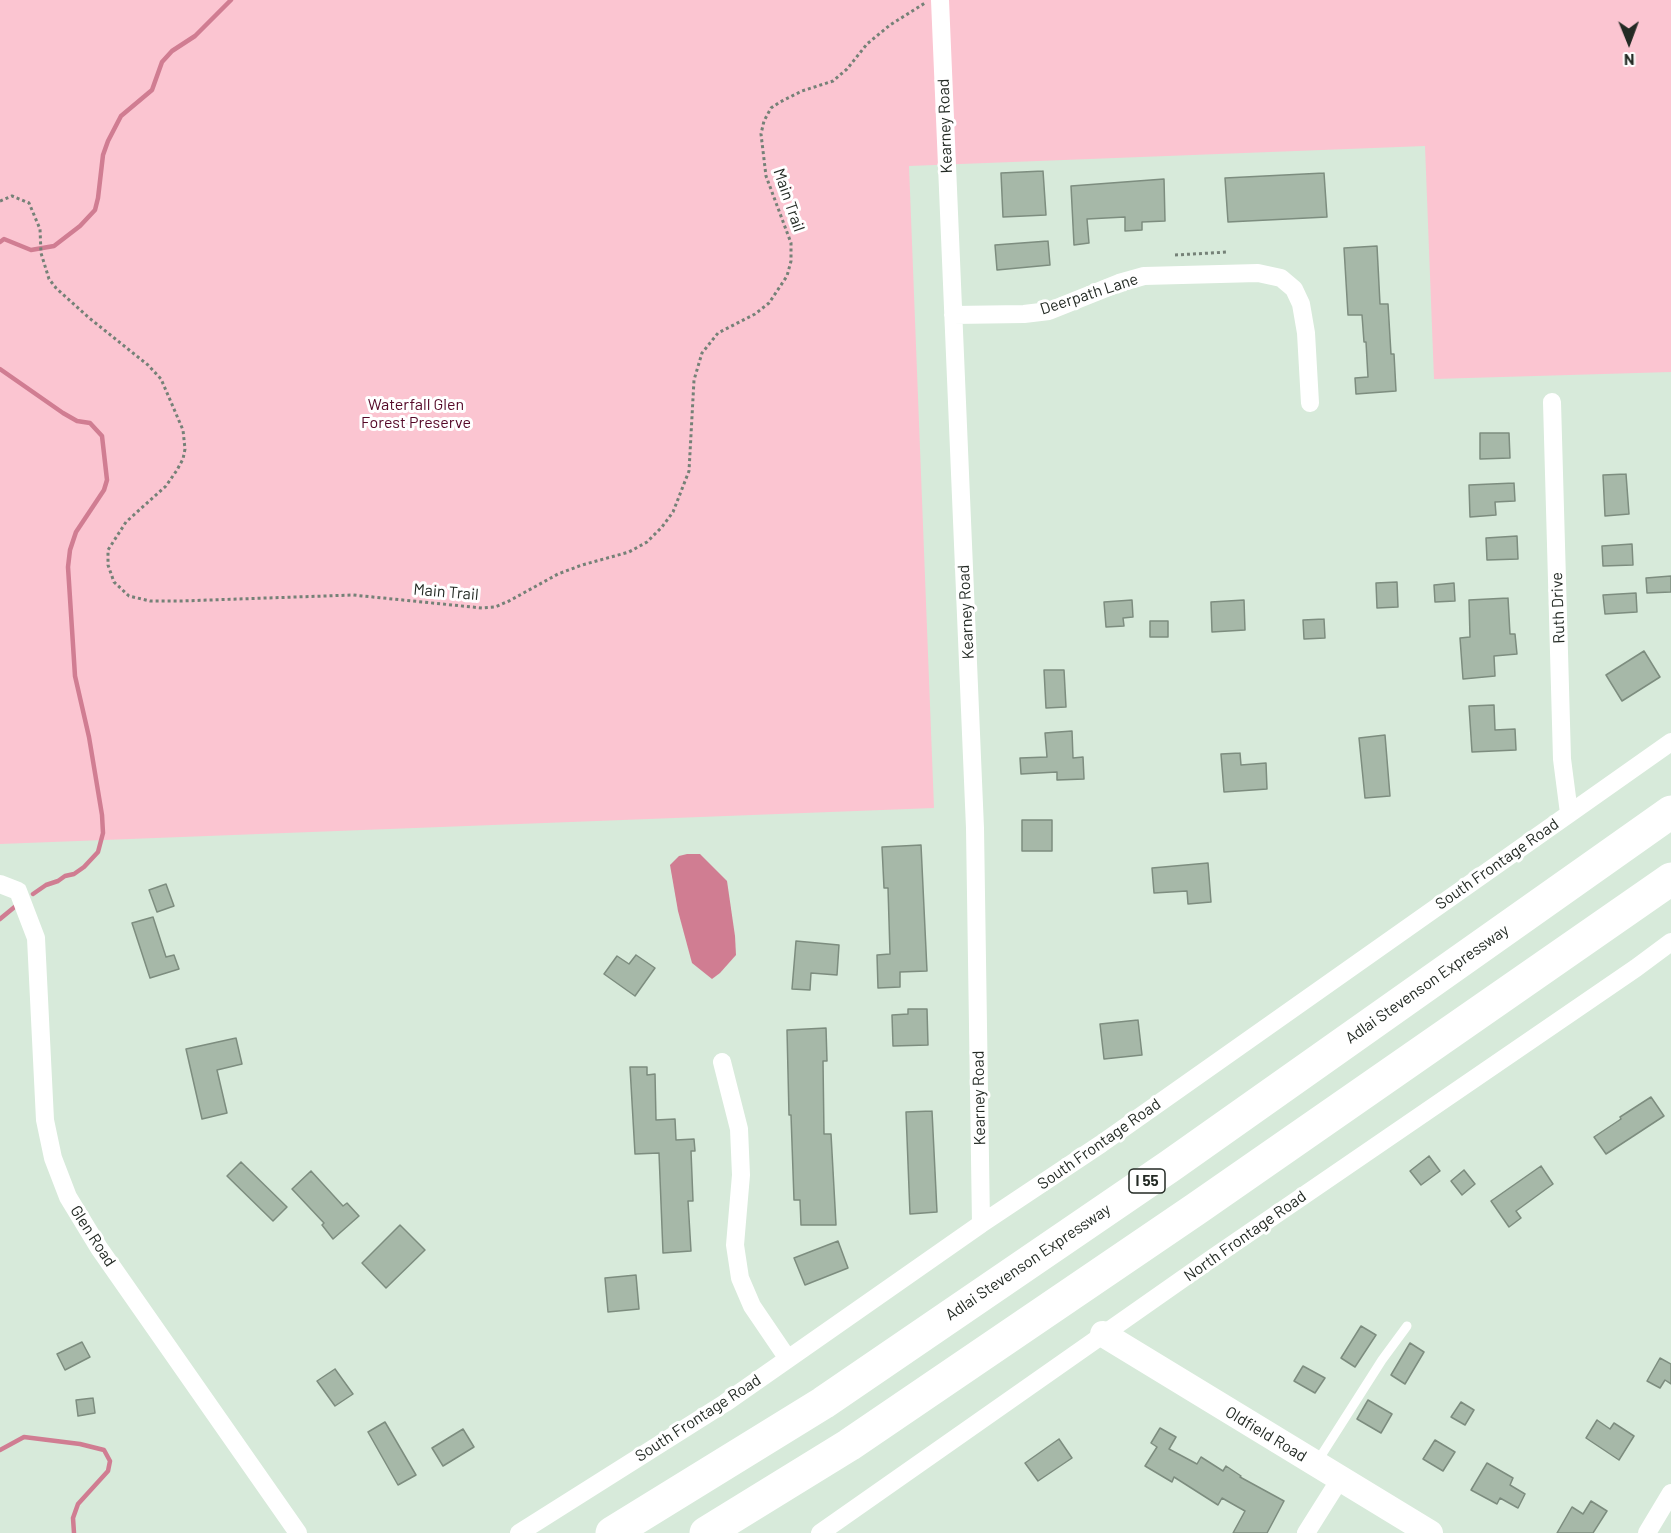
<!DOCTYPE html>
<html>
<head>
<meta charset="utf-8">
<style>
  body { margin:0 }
  #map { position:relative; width:1671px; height:1533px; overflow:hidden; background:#d7eada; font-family:Barlow,sans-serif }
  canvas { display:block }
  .north { position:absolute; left:1599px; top:12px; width:60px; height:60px; -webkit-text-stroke:4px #fff; paint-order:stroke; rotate:179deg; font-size:16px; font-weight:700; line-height:24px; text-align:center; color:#232a24 }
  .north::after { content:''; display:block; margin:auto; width:21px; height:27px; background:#232a24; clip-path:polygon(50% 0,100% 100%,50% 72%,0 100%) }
</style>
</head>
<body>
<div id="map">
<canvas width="1671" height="1533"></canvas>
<div class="north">N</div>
</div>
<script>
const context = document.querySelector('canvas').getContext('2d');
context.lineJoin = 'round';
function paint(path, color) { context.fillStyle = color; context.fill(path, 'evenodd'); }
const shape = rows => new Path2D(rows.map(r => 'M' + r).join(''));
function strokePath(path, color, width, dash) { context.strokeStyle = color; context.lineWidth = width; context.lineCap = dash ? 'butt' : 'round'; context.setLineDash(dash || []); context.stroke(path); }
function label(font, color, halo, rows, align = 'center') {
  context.font = font + ' Barlow,sans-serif'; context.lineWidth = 6; context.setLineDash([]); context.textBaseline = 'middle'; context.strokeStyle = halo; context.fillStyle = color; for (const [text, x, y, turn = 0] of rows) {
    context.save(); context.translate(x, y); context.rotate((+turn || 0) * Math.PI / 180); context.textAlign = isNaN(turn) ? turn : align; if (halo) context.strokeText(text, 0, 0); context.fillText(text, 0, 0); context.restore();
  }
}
paint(shape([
  [0,0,1671,0,1671,372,1434,379,1425,146,909,166,934,808,0,844]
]), '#fbc5d1');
paint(shape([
  [687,854,700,854,727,881,735,936,736,955,720,973,712,979,692,963,678,911,670,865,679,856]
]), '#d07d92');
strokePath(shape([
  [0,242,4,239,31,250,54,246,80,226,95,210,98,198,103,155,108,141,121,116,152,90,162,62,172,51,195,36,231,0],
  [0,369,63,413,77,421,90,423,102,436,107,480,104,490,76,532,70,550,68,567,75,676,89,737,102,815,103,833,98,852,84,867,74,874,65,876,58,881,46,885,33,894],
  [0,919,17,905],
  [0,1450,24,1437,80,1444,104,1450,110,1461,108,1471,78,1504,73,1518,74,1533]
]), '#d07d92', 4.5);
const building = shape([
  [1043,171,1046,215,1003,217,1001,173,1043,171],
  [1324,173,1327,217,1228,222,1225,178,1324,173],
  [1164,179,1165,221,1142,222,1142,230,1125,231,1125,217,1087,219,1089,243,1074,245,1071,186,1164,179],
  [1048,241,1050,265,997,270,995,245,1048,241],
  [1377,246,1380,304,1388,304,1391,354,1394,354,1396,391,1356,394,1355,378,1368,377,1366,342,1364,342,1362,315,1348,315,1344,248,1377,246],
  [1480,433,1509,433,1510,458,1480,459,1480,433],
  [1626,474,1629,514,1605,516,1603,475,1626,474],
  [1514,483,1515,501,1495,502,1496,515,1470,517,1469,485,1514,483],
  [1517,536,1518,559,1487,560,1486,538,1517,536],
  [1632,544,1633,565,1603,566,1602,546,1632,544],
  [1671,576,1671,592,1647,593,1646,578,1671,576],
  [1397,582,1398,607,1377,608,1376,583,1397,582],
  [1454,583,1455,601,1435,602,1434,585,1454,583],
  [1636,593,1637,612,1605,614,1603,595,1636,593],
  [1508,598,1510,634,1515,634,1517,654,1494,656,1495,676,1463,679,1460,638,1470,637,1469,600,1508,598],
  [1132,600,1133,617,1123,618,1124,626,1106,627,1104,602,1132,600],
  [1244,600,1245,630,1212,632,1211,602,1244,600],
  [1324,619,1325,638,1304,639,1303,620,1324,619],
  [1150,621,1168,621,1168,637,1150,637,1150,621],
  [1644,651,1660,677,1622,701,1606,675,1644,651],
  [1044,670,1064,670,1066,707,1046,708,1044,670],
  [1494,705,1495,730,1515,729,1516,750,1472,752,1469,706,1494,705],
  [1072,731,1073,758,1083,757,1084,779,1057,780,1057,772,1021,774,1020,758,1047,757,1045,733,1072,731],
  [1385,735,1390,796,1365,798,1359,738,1385,735],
  [1240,753,1241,765,1266,763,1267,789,1224,792,1221,754,1240,753],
  [1022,820,1052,820,1052,851,1022,851,1022,820],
  [921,845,927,971,900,972,900,987,878,988,877,955,890,954,888,888,884,888,882,847,921,845],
  [1208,863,1211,902,1188,904,1187,891,1154,893,1152,868,1208,863],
  [166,884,174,906,157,912,149,890,166,884],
  [153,917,166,957,174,955,179,969,150,978,132,923,153,917],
  [796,941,839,945,837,975,811,973,810,990,792,989,796,941],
  [636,955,655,968,635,996,604,974,617,956,629,964,636,955],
  [908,1009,927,1009,928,1045,893,1046,892,1015,908,1014,908,1009],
  [1138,1020,1142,1055,1104,1059,1100,1024,1138,1020],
  [826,1028,827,1061,823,1061,824,1134,831,1134,836,1225,801,1225,800,1200,794,1200,791,1115,789,1115,787,1030,826,1028],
  [236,1038,242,1064,217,1070,227,1113,202,1119,186,1049,236,1038],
  [630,1067,647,1067,647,1075,655,1074,656,1120,675,1119,676,1140,694,1139,695,1151,691,1151,693,1201,688,1201,691,1251,663,1253,659,1153,635,1154,630,1067],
  [1651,1097,1664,1116,1606,1154,1594,1137,1621,1119,1620,1117,1651,1097],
  [932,1111,937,1212,910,1214,906,1112,932,1111],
  [1429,1156,1440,1171,1421,1185,1410,1171,1429,1156],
  [241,1162,287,1207,273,1221,227,1176,241,1162],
  [1541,1166,1553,1184,1516,1211,1521,1218,1509,1227,1491,1201,1541,1166],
  [1464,1170,1475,1184,1462,1195,1451,1181,1464,1170],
  [311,1171,343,1206,347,1203,359,1216,333,1239,322,1225,324,1223,292,1189,311,1171],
  [400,1225,425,1250,386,1288,362,1263,400,1225],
  [838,1241,848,1268,805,1285,794,1258,838,1241],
  [636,1275,639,1309,608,1312,605,1278,636,1275],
  [1361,1326,1376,1335,1355,1367,1341,1358,1361,1326],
  [82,1342,90,1357,65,1370,57,1354,82,1342],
  [1410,1343,1424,1352,1405,1384,1391,1375,1410,1343],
  [1660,1358,1671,1364,1671,1384,1665,1380,1660,1388,1647,1381,1660,1358],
  [1303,1366,1325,1378,1315,1393,1294,1381,1303,1366],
  [335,1369,353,1394,335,1406,317,1381,335,1369],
  [93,1398,95,1413,78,1416,76,1400,93,1398],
  [1368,1400,1392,1414,1381,1433,1357,1419,1368,1400],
  [1461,1402,1474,1410,1465,1425,1451,1417,1461,1402],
  [1597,1420,1610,1429,1614,1423,1634,1436,1619,1460,1586,1438,1597,1420],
  [385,1422,416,1475,398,1485,368,1432,385,1422],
  [1160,1428,1176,1437,1169,1449,1197,1464,1201,1457,1223,1471,1226,1466,1241,1476,1240,1477,1284,1501,1267,1533,1233,1533,1245,1511,1222,1498,1218,1505,1174,1477,1172,1482,1145,1466,1157,1447,1151,1443,1160,1428],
  [463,1429,474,1447,443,1466,432,1448,463,1429],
  [1059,1439,1072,1458,1038,1481,1025,1463,1059,1439],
  [1435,1440,1455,1452,1443,1471,1423,1459,1435,1440],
  [1487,1463,1513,1478,1510,1485,1525,1494,1518,1508,1500,1498,1497,1504,1471,1490,1487,1463],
  [1591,1501,1607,1511,1593,1533,1557,1533,1572,1507,1583,1514,1591,1501]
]);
paint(building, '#a6b8a8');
strokePath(building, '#7d8d7f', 1.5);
strokePath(shape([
  [0,201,12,196,29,203,40,229,41,253,49,279,56,288,88,317,148,365,161,379,183,430,185,449,183,459,177,470,166,486,126,522,108,550,108,565,114,582,129,596,150,601,181,601,353,595,482,608,495,607,509,601,558,574,582,565,629,552,647,542,662,527,673,512,689,471,694,380,702,353,718,333,755,314,769,303,787,276,791,261,791,243,766,176,761,134,764,121,771,108,780,102,802,91,833,81,847,69,867,44,890,25,925,3],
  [1175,255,1228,252]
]), '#758177', 3, [3, 3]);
strokePath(shape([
  [1317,1462,1382,1360,1407,1326]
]), '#fff', 9);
strokePath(shape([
  [940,0,975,828,981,1224],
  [953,315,1024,314,1049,311,1119,283,1144,276,1258,273,1281,278,1294,289,1301,304,1306,333,1310,403],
  [1552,402,1562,759,1569,813],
  [0,884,18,891,36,938,45,1120,53,1158,68,1197,99,1248,298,1533],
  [722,1062,739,1129,741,1175,735,1245,740,1278,752,1306,788,1359],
  [519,1533,725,1403,981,1224,1101,1144,1671,742],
  [820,1533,1211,1259,1636,968,1671,942],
  [1306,1533,1340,1479],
  [1647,1533,1671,1493]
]), '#fff', 18);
strokePath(shape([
  [1103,1334,1430,1533]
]), '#fff', 26);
strokePath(shape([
  [612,1533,823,1403,1170,1166,1671,812],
  [706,1533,849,1445,1196,1209,1671,879]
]), '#fff', 33);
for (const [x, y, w] of [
  [1147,1181,36]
]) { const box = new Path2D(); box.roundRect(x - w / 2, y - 12, w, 24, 4.5); context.fillStyle = '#fff'; context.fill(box); strokePath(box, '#232a24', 1.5); }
label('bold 15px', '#232a24', null, [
  ["I 55",1147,1181]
]);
label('16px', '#232a24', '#fff', [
  ["Kearney Road",945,126,-92],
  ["Main Trail",789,200,71],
  ["Deerpath Lane",1089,294,-18],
  ["Main Trail",446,592,5],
  ["Ruth Drive",1558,608,-92],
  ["Kearney Road",966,612,-93],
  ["South Frontage Road",1497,864,-35],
  ["Adlai Stevenson Expressway",1427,984,-35],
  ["Kearney Road",979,1098,-91],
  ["South Frontage Road",1099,1144,-35],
  ["Glen Road",93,1236,57],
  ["North Frontage Road",1245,1236,-35],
  ["Adlai Stevenson Expressway",1028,1262,-34],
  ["South Frontage Road",698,1418,-33],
  ["Oldfield Road",1266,1434,31]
]);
label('16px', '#540827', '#fff', [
  ["Waterfall Glen",416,405],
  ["Forest Preserve",416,423]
]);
</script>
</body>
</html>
